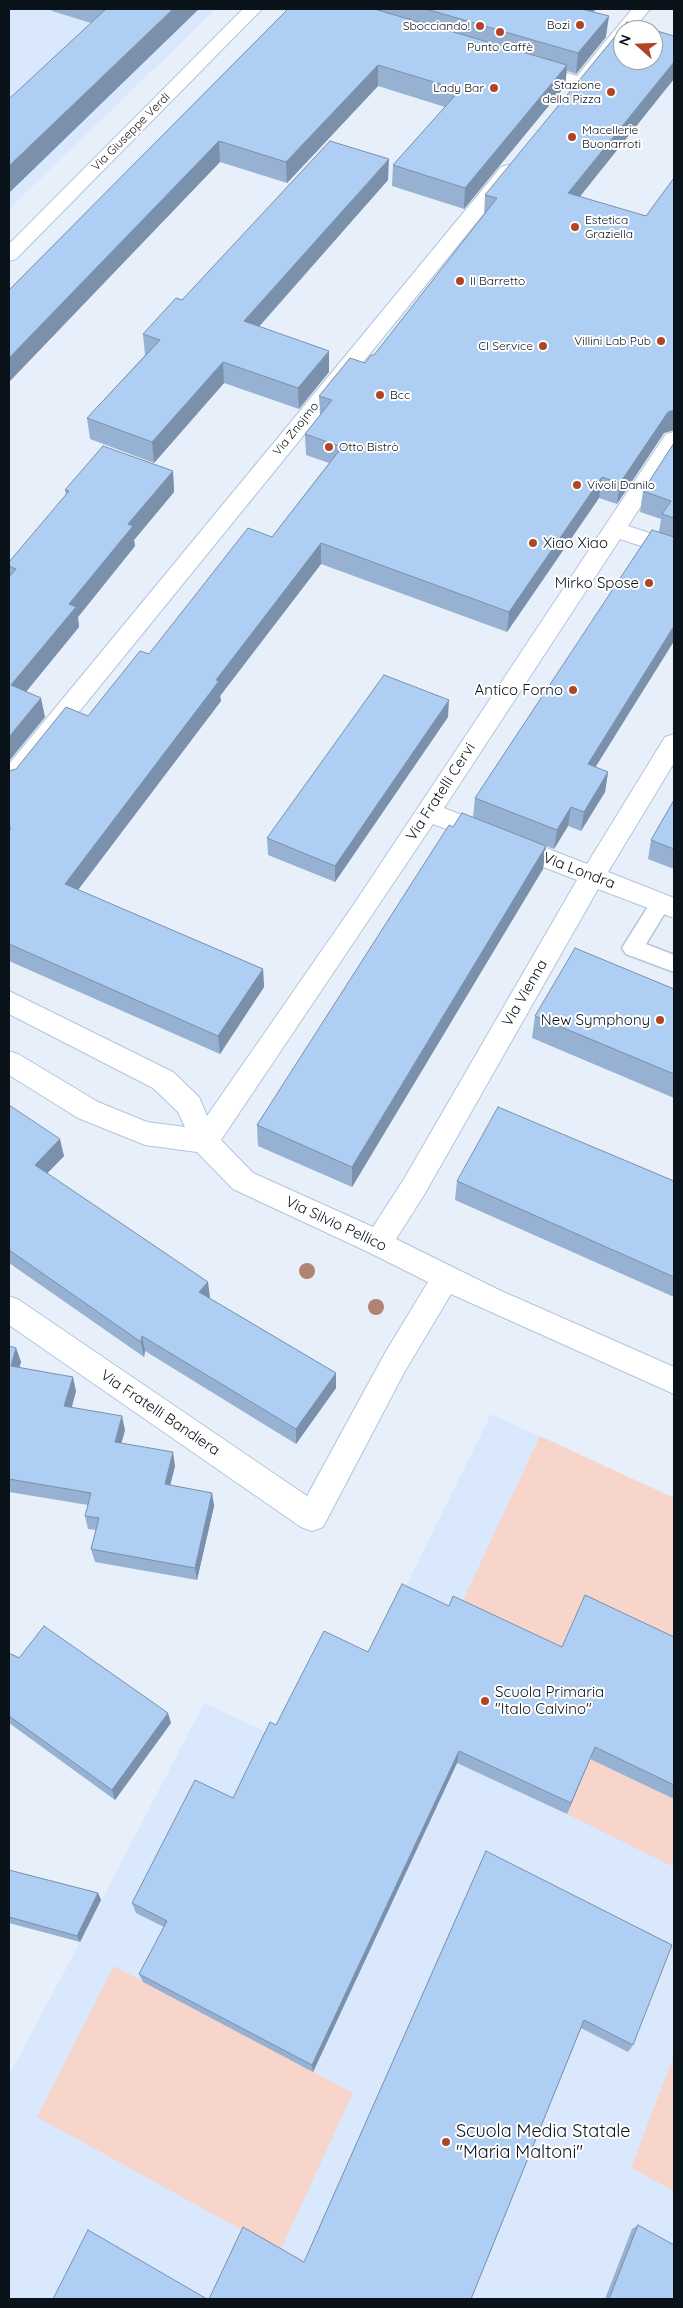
<!DOCTYPE html>
<html>
<head>
<meta charset="utf-8">
<style>
  body { margin:0 }
  #map { position:relative; width:683px; height:2308px; overflow:hidden; background:#e7f0fa; font-family:Quicksand,sans-serif }
  canvas { display:block }
  .frame { position:absolute; inset:0; border:10px solid #0a121a; pointer-events:none }
  .north { position:absolute; left:613px; top:20px; width:50px; height:50px; box-sizing:border-box; background:#fff; border:1px solid #9da0a3; border-radius:50%; rotate:290deg; font-size:14px; font-weight:700; line-height:20px; text-align:center; color:#0a121a }
  .north::after { content:''; display:block; margin:auto; width:18px; height:22px; background:#ae4625; clip-path:polygon(50% 0,100% 100%,50% 72%,0 100%) }
</style>
</head>
<body>
<div id="map">
<canvas width="683" height="2308"></canvas>
<div class="frame"></div>
<div class="north">N</div>
</div>
<script>
const context = document.querySelector('canvas').getContext('2d');
context.lineJoin = 'round';
function paint(path, color) { context.fillStyle = color; context.fill(path, 'evenodd'); }
const shape = rows => new Path2D(rows.map(r => 'M' + r).join(''));
function strokePath(path, color, width, dash) { context.strokeStyle = color; context.lineWidth = width; context.lineCap = dash ? 'butt' : 'round'; context.setLineDash(dash || []); context.stroke(path); }
function label(font, color, halo, rows, align = 'center') {
  context.font = font + ' Quicksand,sans-serif'; context.lineWidth = 4; context.setLineDash([]); context.textBaseline = 'middle'; context.strokeStyle = halo; context.fillStyle = color; for (const [text, x, y, turn = 0] of rows) {
    context.save(); context.translate(x, y); context.rotate((+turn || 0) * Math.PI / 180); context.textAlign = isNaN(turn) ? turn : align; if (halo) context.strokeText(text, 0, 0); context.fillText(text, 0, 0); context.restore();
  }
}
paint(shape([
  [9,9,216,9,9,209],
  [491,1414,674,1498,674,2299,9,2299,9,2075,80,1942,204,1703,277,1737,367,1665]
]), '#d9e8fc');
paint(shape([
  [540,1436,674,1498,674,1653,558,1660,457,1613],
  [590,1759,674,1799,674,1867,567,1814],
  [114,1966,353,2093,280,2251,37,2117],
  [674,2055,674,2191,631,2168]
]), '#f7d5cb');
const service = shape([
  [661,895,668,897,671,903,646,944,674,955,674,972,626,954,622,948,654,897,661,895]
]);
const minor = shape([
  [243,9,262,9,16,259,9,261,9,244,243,9],
  [508,165,515,167,518,171,515,175,18,787,9,790,9,764,501,167,508,165],
  [674,432,674,455,628,526,674,541,674,557,620,539,444,808,587,864,665,737,674,734,674,763,608,872,674,898,674,918,598,889,424,1195,396,1239,499,1290,674,1367,674,1394,451,1294,405,1371,323,1527,312,1531,301,1527,9,1325,9,1296,19,1300,307,1496,385,1353,428,1282,368,1252,233,1189,197,1152,145,1145,78,1118,9,1075,9,1051,18,1054,98,1102,147,1122,185,1127,178,1112,153,1088,9,1014,9,991,173,1072,199,1097,207,1116,354,904,666,434,674,432],
  [433,824,577,880,404,1179,373,1227,253,1173,221,1140,433,824]
]);
const tertiary = shape([
  [632,9,650,9,633,30,623,30,623,43,588,87,581,89,574,87,524,73,522,69,524,65,531,63,577,76,632,9]
]);
strokePath(service, '#b0c5de', 3);
strokePath(minor, '#b0c5de', 2);
strokePath(tertiary, '#b0c5de', 2);
paint(service, '#fff');
paint(minor, '#fff');
paint(tertiary, '#fff');
context.fillStyle = '#b28373';
for (const [x, y] of [
  [307,1271],
  [376,1307]
]) { context.beginPath(); context.arc(x, y, 8, 0, 2 * Math.PI); context.fill(); }
paint(shape([
  [52,9,199,9,91,23,52,11],
  [288,9,596,9,593,12,606,37,576,74,567,71,565,86,464,209,392,186,393,165,445,107,378,86,287,183,220,162,9,382,9,290],
  [674,178,674,431,674,430,664,433,617,504,599,498,507,632,321,564,220,696,221,701,78,890,263,969,264,987,220,1054,9,961,9,771,16,769,88,716,149,654,272,537,329,463,306,455,305,434,320,416,319,396,365,363,374,355,484,215,485,195,580,197,646,216],
  [388,180,259,327,329,372,299,409,224,383,154,463,90,439,87,418,145,355,143,334,182,300],
  [674,443,674,641,595,767,608,772,605,792,581,831,568,826,554,849,546,846,543,869,352,1187,258,1146,257,1125,453,827,473,817,475,798,659,532,661,519,640,512,643,491],
  [173,471,174,492,134,540,135,546,78,617,79,627,26,692,45,717,9,761,9,562,66,495,65,490],
  [448,717,335,882,268,855,267,838],
  [674,800,674,869,648,859,651,840],
  [674,989,674,1098,532,1038,535,1016],
  [9,1105,64,1156,47,1173,210,1297,209,1298,336,1373,336,1388,296,1444,145,1351,144,1357,9,1263],
  [457,1181,674,1181,674,1297,455,1200],
  [9,1346,16,1348,21,1362,19,1368,76,1391,72,1407,125,1430,121,1444,175,1466,170,1485,212,1493,214,1506,197,1580,95,1562,91,1549,96,1530,88,1529,85,1516,88,1505,9,1492],
  [449,1606,562,1647,674,1637,674,1799,590,1759,567,1814,457,1763,313,2072,143,1982,139,1974,164,1927,136,1913,132,1903,233,1798,276,1725,368,1652],
  [9,1653,171,1723,115,1800,9,1723],
  [486,1851,633,2045,628,2052,581,2028,471,2299,209,2299,304,2262],
  [9,1870,98,1893,101,1900,80,1942,9,1923],
  [638,2225,674,2299,605,2299,632,2229]
]), '#96b1d2');
paint(shape([
  [173,9,199,9,9,193,9,166],
  [581,9,596,9,579,29],
  [609,16,606,37,576,74,578,53],
  [674,62,674,79,566,214,568,193],
  [378,65,378,86,287,183,286,162],
  [567,65,565,86,464,209,465,188],
  [219,141,220,162,9,382,9,358],
  [389,159,388,180,245,342,244,321],
  [329,351,329,372,299,409,298,388],
  [223,362,224,383,154,463,152,442],
  [674,410,674,430,664,433,617,504,620,483,668,412],
  [173,471,174,492,134,540,135,546,78,617,79,627,15,705,11,685,69,604,128,524],
  [602,477,599,498,507,632,509,612],
  [321,543,321,564,220,696,221,701,68,903,65,884,216,680],
  [674,626,674,641,585,784,588,764],
  [41,698,45,717,9,761,9,737],
  [449,700,448,717,335,882,335,866],
  [608,772,605,792,581,831,584,812],
  [571,807,568,826,554,849,557,830],
  [546,846,543,869,352,1187,352,1167],
  [263,969,264,987,220,1054,218,1036],
  [60,1139,64,1156,39,1182,35,1165],
  [208,1282,210,1297,201,1308,199,1292],
  [142,1336,145,1351,144,1357,141,1342],
  [16,1348,21,1362,15,1381,11,1366],
  [336,1373,336,1388,296,1444,296,1429],
  [73,1377,76,1391,68,1420,64,1406],
  [122,1416,125,1430,118,1456,115,1442],
  [173,1452,175,1466,167,1498,165,1484],
  [212,1493,214,1506,197,1580,195,1568],
  [168,1713,171,1723,115,1800,112,1790],
  [595,1747,590,1759,567,1814,571,1803],
  [459,1751,457,1763,313,2072,312,2065],
  [98,1893,101,1900,80,1942,77,1936]
]), '#7a90ab');
const building = shape([
  [106,9,173,9,9,166,9,99,106,9],
  [288,9,374,9,567,65,465,188,393,165,460,90,378,65,286,162,219,141,9,358,9,290,288,9],
  [426,9,582,9,609,16,578,53,426,9],
  [627,22,674,36,674,62,568,193,646,216,674,178,674,410,668,412,620,483,602,477,509,612,321,543,216,680,219,681,65,884,263,969,218,1036,9,944,9,831,11,828,9,828,9,771,16,769,66,707,88,716,140,651,149,654,248,528,272,537,342,447,305,434,332,400,319,396,350,358,365,363,371,355,374,355,497,198,485,195,627,22],
  [623,30,653,30,653,60,623,60,623,30],
  [330,141,389,159,244,321,329,351,298,388,223,362,152,442,87,418,160,340,143,334,176,298,182,300,330,141],
  [674,443,674,518,662,514,671,501,643,491,674,443],
  [103,446,173,471,128,524,133,526,69,604,76,607,11,685,41,698,9,737,9,577,16,569,9,566,9,562,69,491,65,490,103,446],
  [652,530,674,537,674,626,588,764,608,772,584,812,571,807,557,830,475,798,652,530],
  [384,675,449,700,335,866,267,838,384,675],
  [674,800,674,849,651,840,674,800],
  [462,813,546,846,352,1167,257,1125,449,825,453,827,462,813],
  [575,948,674,989,674,1074,535,1016,575,948],
  [9,1105,60,1139,35,1165,208,1282,199,1292,336,1373,296,1429,142,1336,141,1342,9,1250,9,1105],
  [498,1107,674,1181,674,1277,457,1181,498,1107],
  [9,1346,16,1348,11,1366,73,1377,64,1406,122,1416,115,1442,173,1452,165,1484,212,1493,195,1568,91,1549,99,1518,85,1516,91,1493,9,1479,9,1346],
  [402,1584,449,1606,453,1596,562,1647,585,1595,674,1637,674,1785,595,1747,571,1803,459,1751,312,2065,139,1974,167,1921,132,1903,195,1780,233,1798,270,1722,276,1725,324,1631,368,1652,402,1584],
  [44,1626,168,1713,112,1790,9,1716,9,1653,19,1658,44,1626],
  [486,1851,672,1945,633,2045,584,2020,471,2299,209,2299,243,2227,304,2262,486,1851],
  [9,1870,98,1893,77,1936,9,1917,9,1870],
  [638,2225,674,2245,674,2299,609,2299,638,2225],
  [88,2230,207,2299,53,2299,88,2230]
]);
paint(building, '#afcef4');
strokePath(building, '#7a90ab', 1);
for (const [x, y, r, color] of [
  [580,25,5,"#ae4625"],
  [480,26,5,"#ae4625"],
  [500,32,5,"#ae4625"],
  [494,88,5,"#ae4625"],
  [611,92,5,"#ae4625"],
  [572,137,5,"#ae4625"],
  [575,227,5,"#ae4625"],
  [460,281,5,"#ae4625"],
  [661,341,5,"#ae4625"],
  [543,346,5,"#ae4625"],
  [380,395,5,"#ae4625"],
  [329,447,5,"#ae4625"],
  [577,485,5,"#ae4625"],
  [533,543,5,"#ae4625"],
  [649,583,5,"#ae4625"],
  [573,690,5,"#ae4625"],
  [660,1020,5,"#ae4625"],
  [485,1701,5,"#ae4625"],
  [446,2142,5,"#ae4625"]
]) { const dot = new Path2D(); dot.arc(x, y, r, 0, 2 * Math.PI); context.fillStyle = color; context.fill(dot); strokePath(dot, '#fff', 2); }
label('12px', '#0a121a', '#fff', [
  ["Bozi",570,25],
  ["Sbocciando!",470,26],
  ["Punto Caffè",500,47,"center"],
  ["Stazione",601,85],
  ["della Pizza",601,99],
  ["Lady Bar",484,88],
  ["Macellerie",582,130,"left"],
  ["Buonarroti",582,144,"left"],
  ["Estetica",585,220,"left"],
  ["Graziella",585,234,"left"],
  ["Il Barretto",470,281,"left"],
  ["Villini Lab Pub",651,341],
  ["CI Service",533,346],
  ["Bcc",390,395,"left"],
  ["Otto Bistrò",339,447,"left"],
  ["Vivoli Danilo",587,485,"left"]
], 'right');
label('12px', '#0a121a', '#fff', [
  ["Via Giuseppe Verdi",131,132,-45],
  ["Via Znojmo",296,429,-51]
]);
label('15px', '#0a121a', '#fff', [
  ["Xiao Xiao",543,543,"left"],
  ["Mirko Spose",639,583],
  ["Antico Forno",563,690],
  ["New Symphony",650,1020],
  ["Scuola Primaria",495,1692,"left"],
  ["\"Italo Calvino\"",495,1709,"left"]
], 'right');
label('15px', '#0a121a', '#fff', [
  ["Via Fratelli Cervi",441,792,-57],
  ["Via Londra",579,871,21],
  ["Via Vienna",525,993,-60],
  ["Via Silvio Pellico",336,1224,25],
  ["Via Fratelli Bandiera",160,1413,34]
]);
label('18px', '#0a121a', '#fff', [
  ["Scuola Media Statale",456,2132],
  ["\"Maria Maltoni\"",456,2153]
], 'left');
</script>
</body>
</html>
